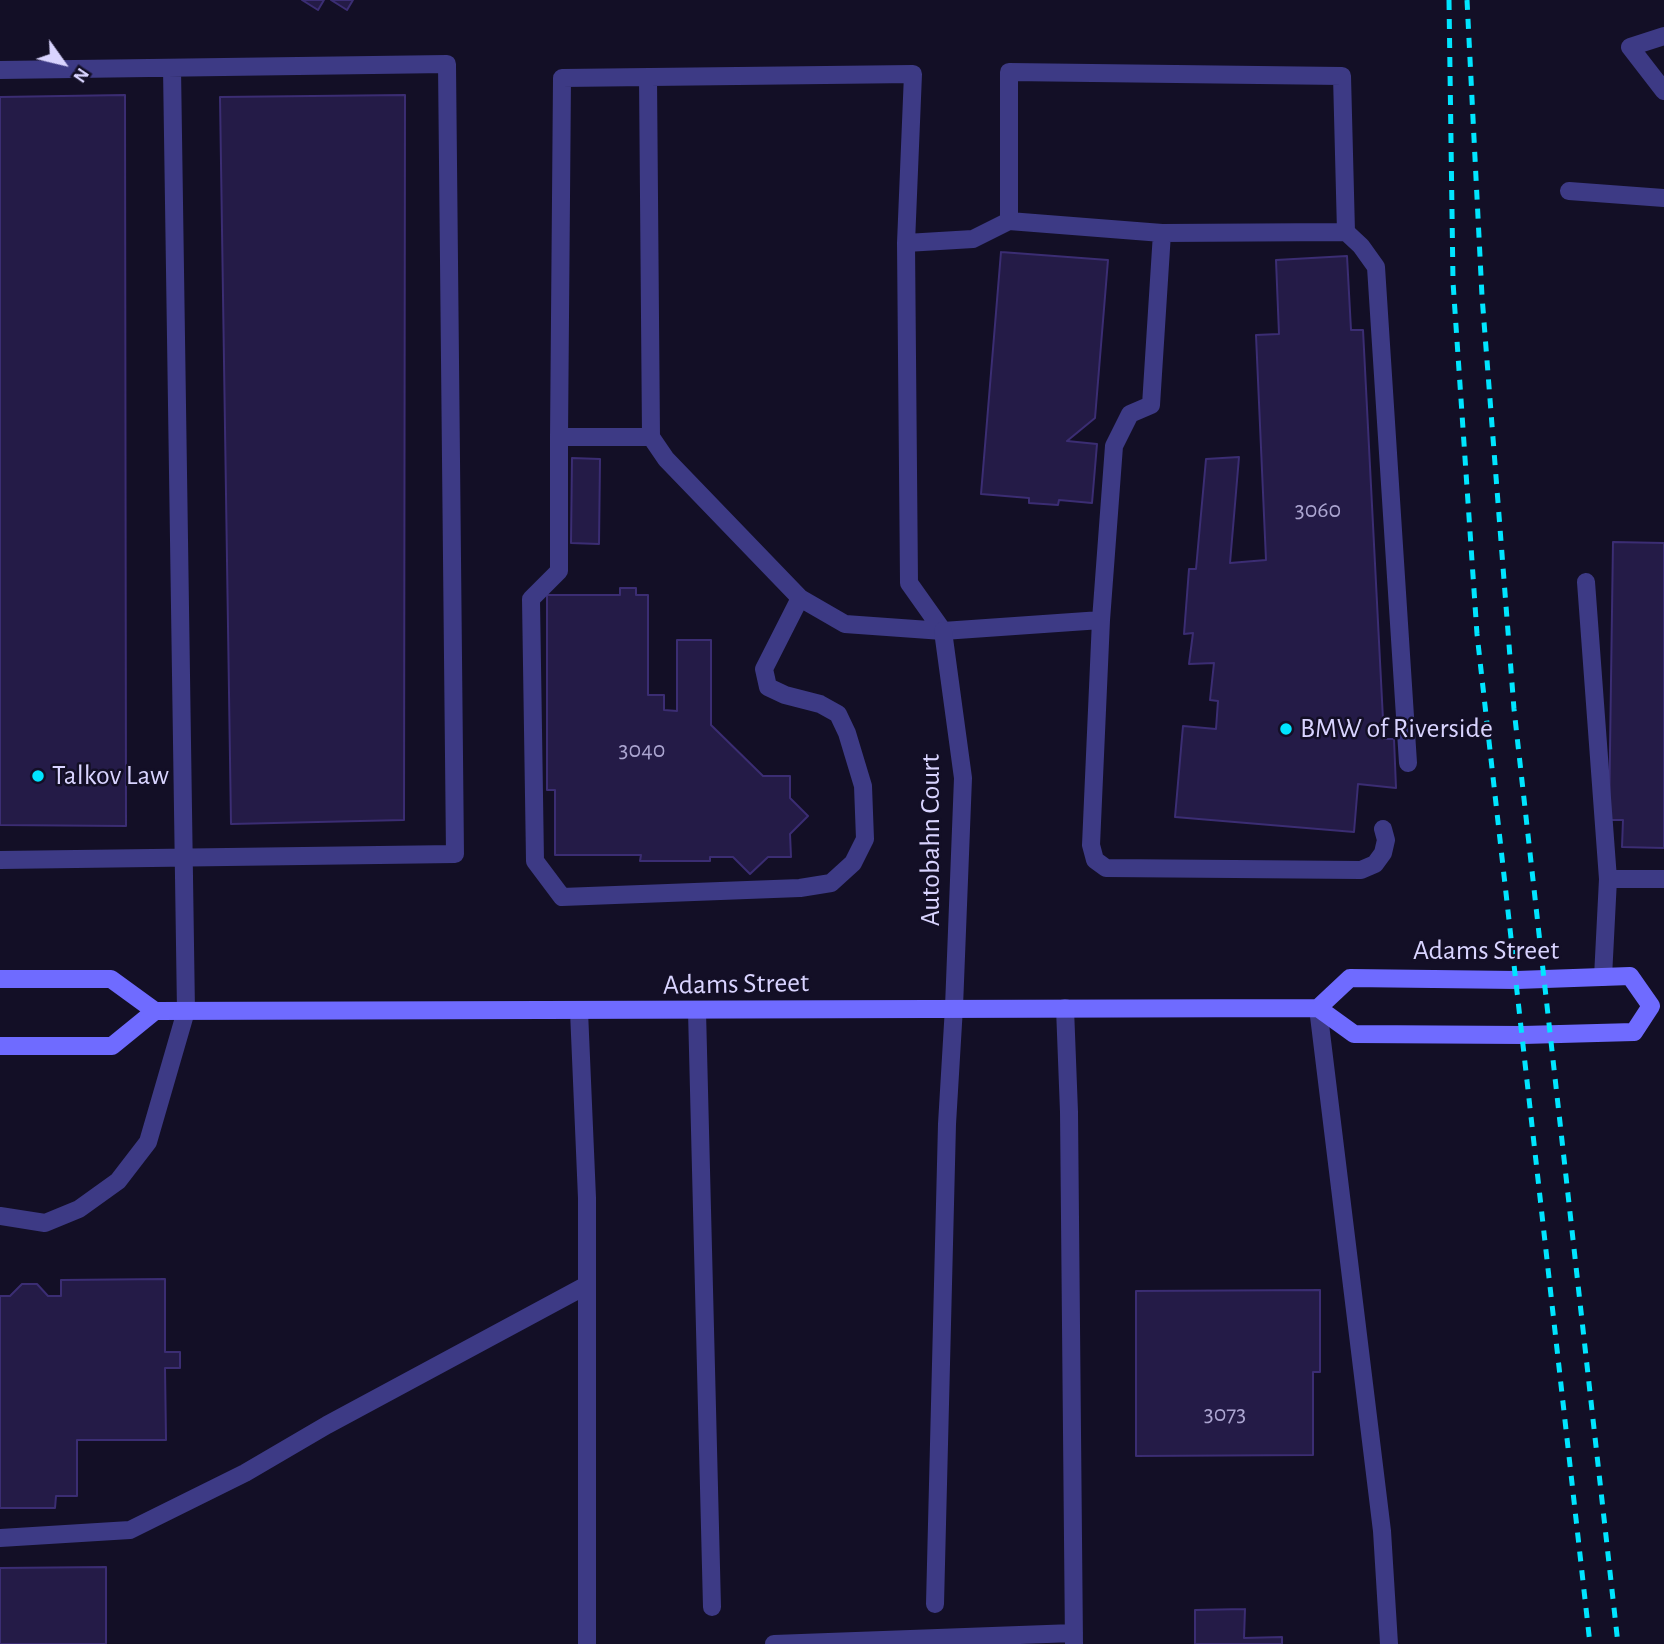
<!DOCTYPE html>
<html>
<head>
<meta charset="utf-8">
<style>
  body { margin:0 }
  #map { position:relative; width:1664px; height:1644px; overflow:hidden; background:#130f26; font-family:"Alegreya Sans",sans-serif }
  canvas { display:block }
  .north { position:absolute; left:28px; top:28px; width:70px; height:70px; -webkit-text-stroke:5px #130f26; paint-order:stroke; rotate:124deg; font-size:19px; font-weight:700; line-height:28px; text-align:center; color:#d9d4ff }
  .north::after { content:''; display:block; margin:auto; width:24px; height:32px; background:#d9d4ff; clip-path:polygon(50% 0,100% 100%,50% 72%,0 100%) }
</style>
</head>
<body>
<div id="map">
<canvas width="1664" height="1644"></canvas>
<div class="north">N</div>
</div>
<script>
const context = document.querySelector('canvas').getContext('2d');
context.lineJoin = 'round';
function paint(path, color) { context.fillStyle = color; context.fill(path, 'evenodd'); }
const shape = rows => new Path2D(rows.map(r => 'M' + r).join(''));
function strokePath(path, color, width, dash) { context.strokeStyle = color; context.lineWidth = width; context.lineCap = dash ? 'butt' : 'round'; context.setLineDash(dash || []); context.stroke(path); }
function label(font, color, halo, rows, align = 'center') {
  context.font = font + ' "Alegreya Sans",sans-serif'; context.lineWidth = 5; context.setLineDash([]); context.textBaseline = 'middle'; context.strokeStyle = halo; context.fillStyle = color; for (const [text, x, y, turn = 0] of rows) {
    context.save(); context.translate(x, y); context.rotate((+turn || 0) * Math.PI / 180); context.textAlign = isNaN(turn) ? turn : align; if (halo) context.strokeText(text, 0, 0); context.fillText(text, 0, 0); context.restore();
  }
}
const building = shape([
  [302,0,324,0,318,10,302,0],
  [331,0,353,0,347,10,331,0],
  [125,95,126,826,0,825,0,97,125,95],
  [405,95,404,820,231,824,220,97,405,95],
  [1001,252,1108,260,1095,418,1067,441,1097,444,1092,503,1059,500,1058,505,1029,503,1029,498,981,494,1001,252],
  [1347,256,1351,330,1363,330,1384,739,1394,739,1396,788,1358,784,1354,832,1175,817,1183,726,1216,729,1218,701,1210,700,1214,663,1189,664,1193,633,1184,634,1189,569,1196,569,1206,459,1239,457,1230,563,1266,560,1256,335,1279,334,1276,260,1347,256],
  [572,458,600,459,599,544,571,543,572,458],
  [1613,542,1664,543,1664,848,1622,847,1623,820,1609,820,1613,542],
  [620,588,636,588,636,595,648,595,648,695,664,695,664,710,677,711,677,640,711,640,711,725,763,776,790,776,790,798,808,816,790,834,791,857,768,857,750,874,733,857,710,857,710,861,640,861,641,855,555,855,555,790,547,790,547,595,620,595,620,588],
  [165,1279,165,1352,180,1352,180,1368,165,1368,166,1440,77,1440,77,1496,56,1496,55,1508,0,1508,0,1296,10,1296,22,1284,37,1284,48,1296,61,1296,61,1280,165,1279],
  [1320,1290,1320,1372,1313,1372,1313,1455,1136,1456,1136,1291,1320,1290],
  [106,1567,106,1644,0,1644,0,1568,106,1567],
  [1245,1609,1244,1638,1282,1637,1282,1644,1195,1644,1195,1610,1245,1609]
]);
paint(building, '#241b47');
strokePath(building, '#3b2d73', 2);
strokePath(shape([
  [1664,36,1630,47,1664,91],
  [0,70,447,64,455,854,0,860],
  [648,77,651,437],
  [1569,191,1664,198],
  [1346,232,1361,246,1376,267,1408,763],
  [906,243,909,583,943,631],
  [559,437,559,571,531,599,535,861,562,897,800,888,831,883,853,863,865,839,863,786,847,733,838,714,820,704,785,695,768,687,764,669,800,598,666,459,651,437,559,437,562,78,913,74,906,243,973,239,1009,221],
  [1586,582,1608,879],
  [800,598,845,624,943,631,1101,620,1091,845,1095,860,1106,868,1361,870,1375,864,1383,853,1386,840,1383,829],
  [1101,620,1114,446,1130,414,1151,405,1162,233,1346,232,1342,76,1009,72,1009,221,1162,233],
  [1603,977,1608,879,1664,879],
  [1065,1008,1069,1112,1074,1644],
  [1318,1008,1382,1531,1389,1644],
  [579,1011,587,1198,587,1644],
  [697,1011,712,1607],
  [0,1216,45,1223,79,1209,118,1181,148,1142,186,1011,172,68],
  [0,1538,130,1530,245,1473,327,1425,587,1285],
  [935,1604,947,1124,954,1007],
  [774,1644,1074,1633]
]), '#3d3a85', 18);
strokePath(shape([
  [943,631,963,778,954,1007]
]), '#3d3a85', 18);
strokePath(shape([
  [0,979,111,979,155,1011,1318,1008,1354,1034,1523,1035,1634,1032,1651,1006],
  [1318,1008,1350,978,1517,980,1630,976,1651,1006],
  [0,1046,112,1046,155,1011]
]), '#6f6bff', 18);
strokePath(shape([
  [1449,0,1453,282,1477,634,1590,1644],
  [1467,0,1482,296,1514,709,1618,1644]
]), '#00e5ff', 5, [10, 9]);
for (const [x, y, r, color] of [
  [1286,729,7,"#00e5ff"],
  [38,776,7,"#00e5ff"]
]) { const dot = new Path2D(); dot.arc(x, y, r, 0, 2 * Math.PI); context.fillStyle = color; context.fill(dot); strokePath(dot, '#130f26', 2.5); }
label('24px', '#aca6d1', null, [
  ["3060",1318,510],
  ["3040",642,750],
  ["3073",1225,1414]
]);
label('28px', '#d9d4ff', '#130f26', [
  ["BMW of Riverside",1300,729],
  ["Talkov Law",52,776]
], 'left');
label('28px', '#d9d4ff', '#130f26', [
  ["Autobahn Court",931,840,-90],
  ["Adams Street",1486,951],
  ["Adams Street",736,984,-1]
]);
</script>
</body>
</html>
